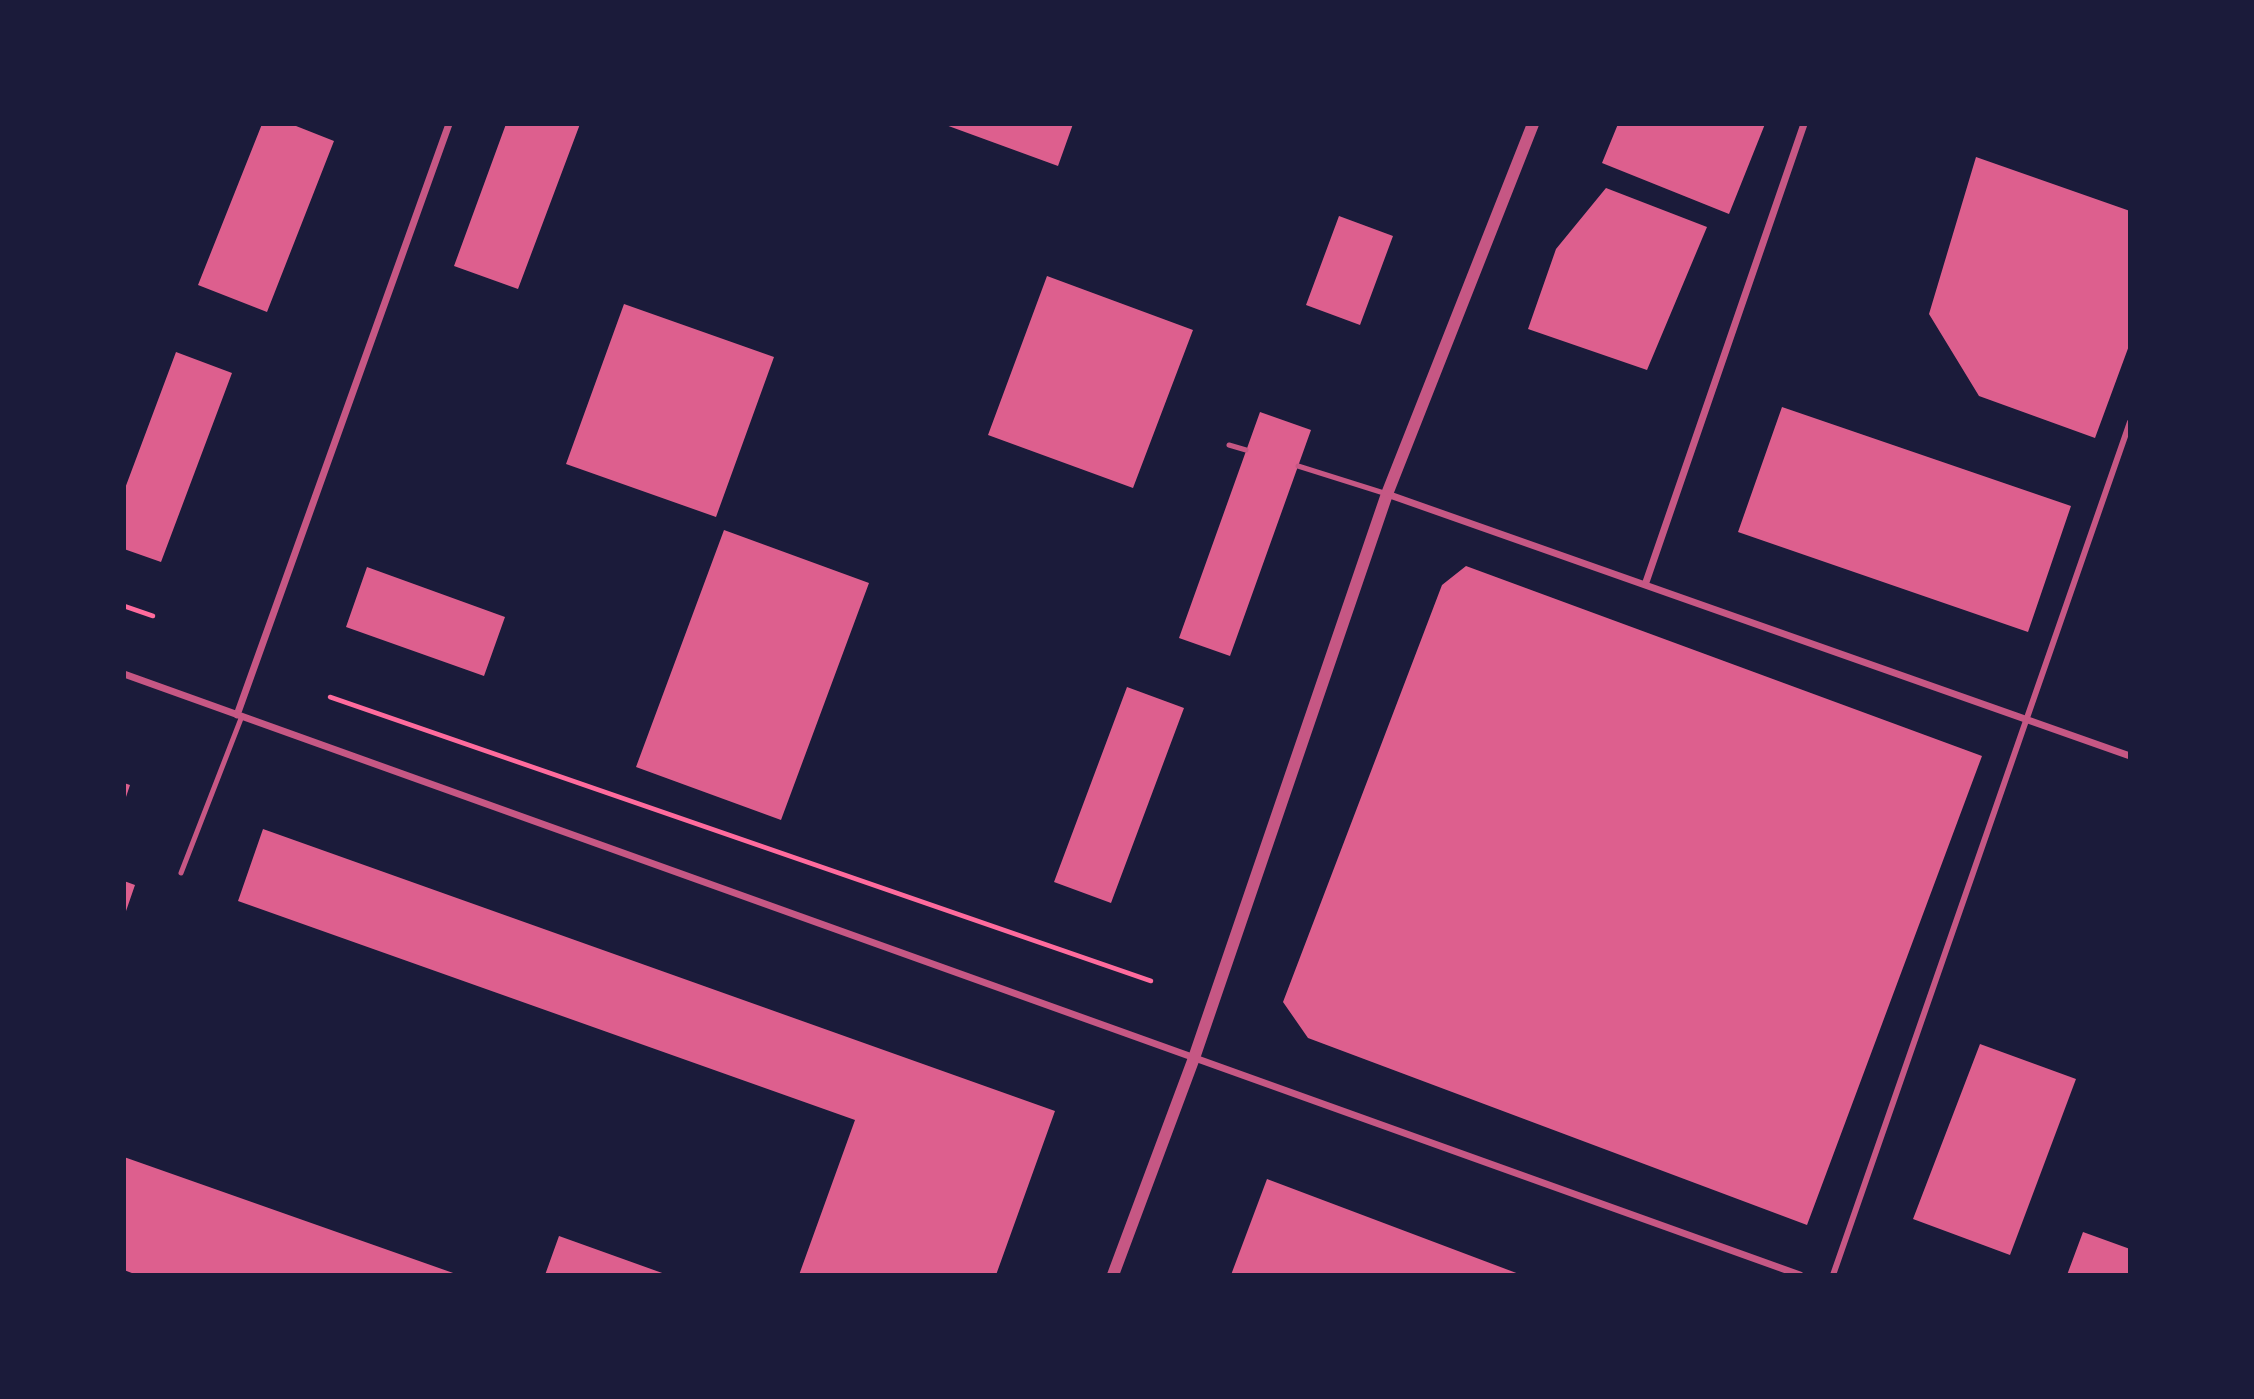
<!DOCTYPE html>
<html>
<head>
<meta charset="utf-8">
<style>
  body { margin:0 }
  #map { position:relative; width:2254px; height:1399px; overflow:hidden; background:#1b1b3a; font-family:Literata,serif }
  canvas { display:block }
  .frame { position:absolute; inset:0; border:126px solid #1b1b3a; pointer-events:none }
</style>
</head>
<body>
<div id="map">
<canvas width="2254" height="1399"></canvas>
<div class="frame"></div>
</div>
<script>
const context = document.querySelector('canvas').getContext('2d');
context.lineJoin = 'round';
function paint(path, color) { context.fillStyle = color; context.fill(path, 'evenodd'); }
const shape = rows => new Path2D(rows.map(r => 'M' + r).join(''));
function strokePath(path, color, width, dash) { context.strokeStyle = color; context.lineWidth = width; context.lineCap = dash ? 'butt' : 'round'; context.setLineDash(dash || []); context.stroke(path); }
paint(shape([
  [262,124,291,124,334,141,267,312,198,285],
  [506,124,580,124,518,289,454,266],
  [943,124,1073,124,1058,166],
  [1618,124,1765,124,1729,214,1602,163],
  [1976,157,2130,211,2130,343,2095,438,1979,396,1929,314],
  [1606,188,1707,227,1647,370,1528,329,1556,249],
  [1339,216,1393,236,1360,325,1306,305],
  [1047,276,1193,330,1133,488,988,435],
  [624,304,774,357,716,517,566,464],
  [176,352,232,373,161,562,124,549,124,491],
  [1782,407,2071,506,2028,632,1738,532],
  [1260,412,1311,430,1230,656,1179,638],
  [724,530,869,583,781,820,636,767],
  [1466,566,1982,756,1807,1225,1308,1038,1283,1002,1442,585],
  [367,567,505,617,484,676,346,627],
  [1127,687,1184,708,1111,903,1054,882],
  [124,783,130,785,125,800,124,800],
  [263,829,1055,1111,996,1275,799,1275,855,1120,238,901],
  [124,881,135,885,125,914,124,914],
  [1980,1044,2076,1079,2010,1255,1913,1219],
  [124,1157,456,1274,456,1275,137,1275,124,1270],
  [1267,1179,1519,1274,1519,1275,1231,1275],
  [2083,1232,2130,1249,2130,1275,2067,1275],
  [559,1236,665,1274,665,1275,545,1275]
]), '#dd5f8e');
strokePath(shape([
  [124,606,153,616],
  [330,697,1151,981]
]), '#ff6b9d', 4.5);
strokePath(shape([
  [1229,445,1246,450],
  [1298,466,1387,494],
  [181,873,242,716]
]), '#c65784', 5);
strokePath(shape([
  [1833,1275,2130,422]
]), '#c65784', 6);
strokePath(shape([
  [1387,494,2130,756],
  [1645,585,1804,124],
  [124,674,1800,1275],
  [237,715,449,124]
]), '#c65784', 7);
strokePath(shape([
  [1113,1275,1194,1058,1387,494,1533,124]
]), '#c65784', 12);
</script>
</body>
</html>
